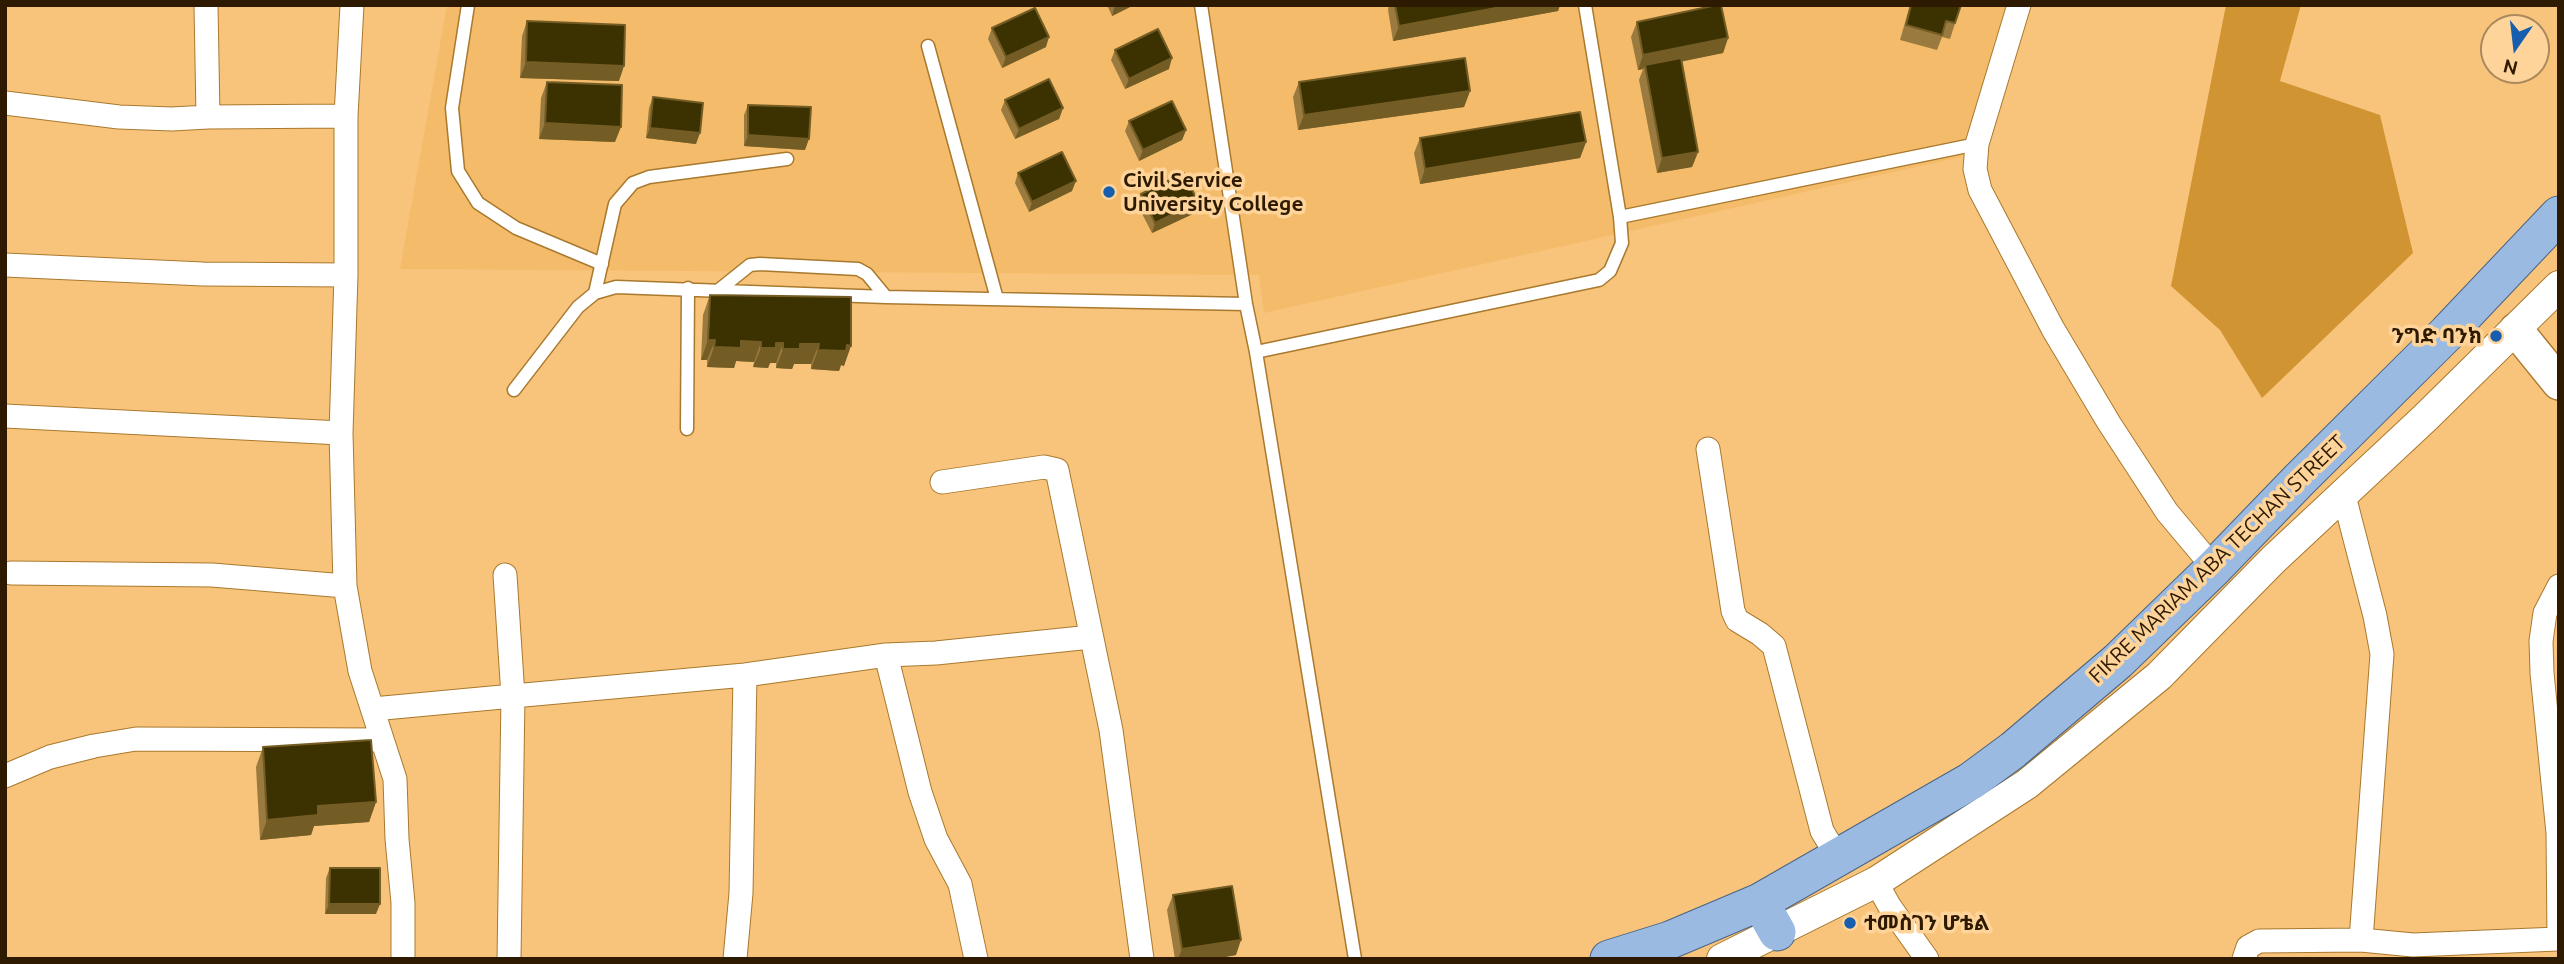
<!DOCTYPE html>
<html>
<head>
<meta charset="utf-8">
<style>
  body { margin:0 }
  #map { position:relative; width:2564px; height:964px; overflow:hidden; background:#f8c47b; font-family:Ubuntu,sans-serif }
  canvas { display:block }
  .frame { position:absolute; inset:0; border:7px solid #2d1a00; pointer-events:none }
  .north { position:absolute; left:2480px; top:14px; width:70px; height:70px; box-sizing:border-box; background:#fed49b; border:2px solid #aa8a5d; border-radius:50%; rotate:194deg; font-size:19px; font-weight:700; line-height:28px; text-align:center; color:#2d1a00 }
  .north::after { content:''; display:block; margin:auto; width:24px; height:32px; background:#175eae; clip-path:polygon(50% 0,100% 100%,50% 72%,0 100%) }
</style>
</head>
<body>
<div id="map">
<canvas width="2564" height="964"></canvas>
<div class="frame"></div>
<div class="north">N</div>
</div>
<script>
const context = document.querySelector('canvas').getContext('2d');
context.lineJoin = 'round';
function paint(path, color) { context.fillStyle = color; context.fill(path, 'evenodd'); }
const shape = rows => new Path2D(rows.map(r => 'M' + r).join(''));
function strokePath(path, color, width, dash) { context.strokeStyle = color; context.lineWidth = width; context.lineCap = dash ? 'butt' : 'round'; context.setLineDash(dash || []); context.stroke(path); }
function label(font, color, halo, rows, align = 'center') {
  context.font = font + ' Ubuntu,"Noto Sans Ethiopic",sans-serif'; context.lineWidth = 7; context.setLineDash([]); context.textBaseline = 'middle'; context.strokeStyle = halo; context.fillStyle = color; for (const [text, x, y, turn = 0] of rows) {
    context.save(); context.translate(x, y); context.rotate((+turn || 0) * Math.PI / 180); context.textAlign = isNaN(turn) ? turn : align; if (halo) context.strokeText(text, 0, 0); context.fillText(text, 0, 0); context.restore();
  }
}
paint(shape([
  [447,5,2006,5,1961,157,1264,313,1259,275,400,269]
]), '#f4bc6a');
paint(shape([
  [2226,5,2301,5,2280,81,2380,115,2413,253,2262,398,2220,330,2171,286]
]), '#d19433');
const service = shape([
  [468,5,452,108,458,171,478,203,516,228,602,264],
  [1201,5,1246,304,1256,352,1355,959],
  [928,46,997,299],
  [1620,217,1977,144],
  [720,289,750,265,760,264,858,269,867,274,886,297],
  [595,293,615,204,633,183,649,177,787,159],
  [1256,352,1599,280,1610,271,1622,243,1620,217,1585,5],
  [514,390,578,307,595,293,616,287,886,297,1246,304],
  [687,429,688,288]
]);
const minor = shape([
  [206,5,208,117,346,116],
  [352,5,346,116,346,275,341,433,345,586,360,671,395,779,397,839,403,903,403,959],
  [2019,5,1977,144,1975,169,1980,190,2053,329,2109,423,2167,512,2214,568],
  [5,103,119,117,172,119,208,117],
  [5,265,203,274,346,275],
  [5,416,341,433],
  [1708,449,1733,611,1737,620,1760,634,1774,646,1822,831,1839,859],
  [942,482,1044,467,1057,470,1111,730,1142,959],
  [2344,496,2375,616,2382,654,2361,940],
  [11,573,212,575,345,586],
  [2559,586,2545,613,2541,641,2542,673,2558,833,2559,939],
  [886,655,920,792,936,839,960,884,976,959],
  [373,709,513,696,505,575],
  [5,776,50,757,94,746,136,739,381,740],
  [1876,882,1890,907,1927,959],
  [509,959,513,696,745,675,886,655,936,653,1091,637],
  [735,959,741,893,745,675],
  [2244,959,2248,947,2259,941,2361,940,2413,945,2558,939]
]);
const tertiary = shape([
  [1722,959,1876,882,2027,784,2159,676,2273,560,2425,418,2559,286]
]);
const secondary = shape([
  [2516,330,2559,383]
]);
const primary = shape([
  [1760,902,1777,932],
  [1609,959,1670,940,1760,902,1971,781,2013,750,2118,661,2214,568,2299,480,2447,333,2559,215]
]);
strokePath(service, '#a9792e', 15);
strokePath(minor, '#a9792e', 25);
strokePath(tertiary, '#a9792e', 32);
strokePath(secondary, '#a9792e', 36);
strokePath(primary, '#496485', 39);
strokePath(service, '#fff', 12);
strokePath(minor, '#fff', 23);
strokePath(tertiary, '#fff', 30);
strokePath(secondary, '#fff', 33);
strokePath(primary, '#9bbae1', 37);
paint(shape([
  [1107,5,1134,5,1112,16],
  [1389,5,1560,5,1558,11,1393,41,1388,10],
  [1910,5,1961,5,1950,39,1942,37,1937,50,1900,40],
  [527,21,619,81,520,78,522,36],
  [1637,22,1728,38,1723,53,1681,61,1698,152,1692,167,1657,173,1639,80,1643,69,1638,70,1631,37],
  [992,28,1046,47,1002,68,988,39],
  [1115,50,1169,69,1125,89,1111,60],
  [547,82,615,142,539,139,541,98],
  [1299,82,1470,91,1464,107,1298,130,1293,97],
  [653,97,696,144,646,138,649,108],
  [1005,100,1063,108,1059,119,1015,139,1001,110],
  [748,105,805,150,744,146,744,115],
  [1129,121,1186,130,1182,140,1139,161,1125,131],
  [1420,138,1586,142,1580,158,1420,184,1414,153],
  [1018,173,1072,191,1029,212,1015,183],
  [1141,194,1198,202,1195,213,1152,233,1137,204],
  [710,295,851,297,844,366,841,365,839,371,811,369,811,364,794,364,792,369,776,368,776,363,770,363,768,368,753,367,754,362,736,361,734,368,707,367,707,360,701,360,703,315],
  [263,747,376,802,369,822,314,826,311,835,260,840,256,767],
  [330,868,376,914,325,914,326,878],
  [1173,895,1236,955,1214,959,1175,959,1167,910]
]), '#9a7a3e');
paint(shape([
  [1115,5,1134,5,1112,16],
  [1512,5,1560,5,1558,11,1393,41,1399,26],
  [1049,37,1046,47,1002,68,1006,57],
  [1728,38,1723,53,1646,69,1645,65,1643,69,1638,70,1643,55],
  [1172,58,1169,69,1125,89,1129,79],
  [526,62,624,66,619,81,520,78],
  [1470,91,1464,107,1298,130,1304,115],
  [1063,108,1059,119,1015,139,1019,129],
  [545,123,621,127,615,142,539,139],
  [650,128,700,133,696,144,646,138],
  [1186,130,1182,140,1139,161,1143,150],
  [748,135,809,139,805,150,744,146],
  [1586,142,1580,158,1420,184,1425,169],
  [1698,152,1692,167,1657,173,1662,158],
  [1076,181,1072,191,1029,212,1032,202],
  [1198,202,1195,213,1152,233,1155,223],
  [708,340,715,340,707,360,701,360],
  [741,341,761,342,754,362,736,361,734,368,707,367,714,347],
  [776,343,783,343,776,363,770,363,768,368,753,367,761,348],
  [800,344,819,344,811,364,794,364,792,369,776,368,783,349],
  [847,345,851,346,844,366,841,365,839,371,811,369,818,350],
  [376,802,369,822,314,826,311,835,260,840,267,820,318,806],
  [329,904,380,904,376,914,325,914],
  [1241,940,1236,955,1214,959,1178,959,1182,949]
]), '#745d25');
const building = shape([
  [1395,5,1512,5,1399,26,1395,5],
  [1717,5,1721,5,1728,38,1643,55,1637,22,1717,5],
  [1911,5,1961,5,1955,23,1946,21,1942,35,1906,25,1911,5],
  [1035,8,1049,37,1006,57,992,28,1035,8],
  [527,21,625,25,624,66,526,62,527,21],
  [1158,29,1172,58,1129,79,1115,50,1158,29],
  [1465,58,1470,91,1304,115,1299,82,1465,58],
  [1681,58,1698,152,1662,158,1645,65,1681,58],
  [1049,79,1063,108,1019,129,1005,100,1049,79],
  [547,82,622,85,621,127,545,123,547,82],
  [653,97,703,103,700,133,650,128,653,97],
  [1172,101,1186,130,1143,150,1129,121,1172,101],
  [748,105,811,107,809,139,748,135,748,105],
  [1580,112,1586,142,1425,169,1420,138,1580,112],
  [1062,152,1076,181,1032,202,1018,173,1062,152],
  [1184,173,1198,202,1155,223,1141,194,1184,173],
  [710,295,851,297,851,346,847,345,846,351,818,350,819,344,800,344,800,349,783,349,783,343,776,343,776,348,761,348,761,342,741,341,741,348,714,347,715,340,708,340,710,295],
  [371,740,376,802,318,806,318,815,267,820,263,747,371,740],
  [330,868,380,868,380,904,329,904,330,868],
  [1232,886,1241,940,1182,949,1173,895,1232,886]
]);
paint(building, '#3c3100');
strokePath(building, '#745d25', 2);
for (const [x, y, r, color] of [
  [1109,192,7,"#175eae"],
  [2496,336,7,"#175eae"],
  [1850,923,7,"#175eae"]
]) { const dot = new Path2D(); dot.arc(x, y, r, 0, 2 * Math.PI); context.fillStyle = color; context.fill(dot); strokePath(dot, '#fed49b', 2.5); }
label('bold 21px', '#2d1a00', '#fed49b', [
  ["Civil Service",1123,180],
  ["University College",1123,204],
  ["ንግድ ባንክ",2482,336,"right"],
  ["ተመስገን ሆቴል",1864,923]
], 'left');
label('21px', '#2d1a00', '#fed49b', [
  ["FIKRE MARIAM ABA TECHAN STREET",2217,559,-44]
]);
</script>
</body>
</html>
